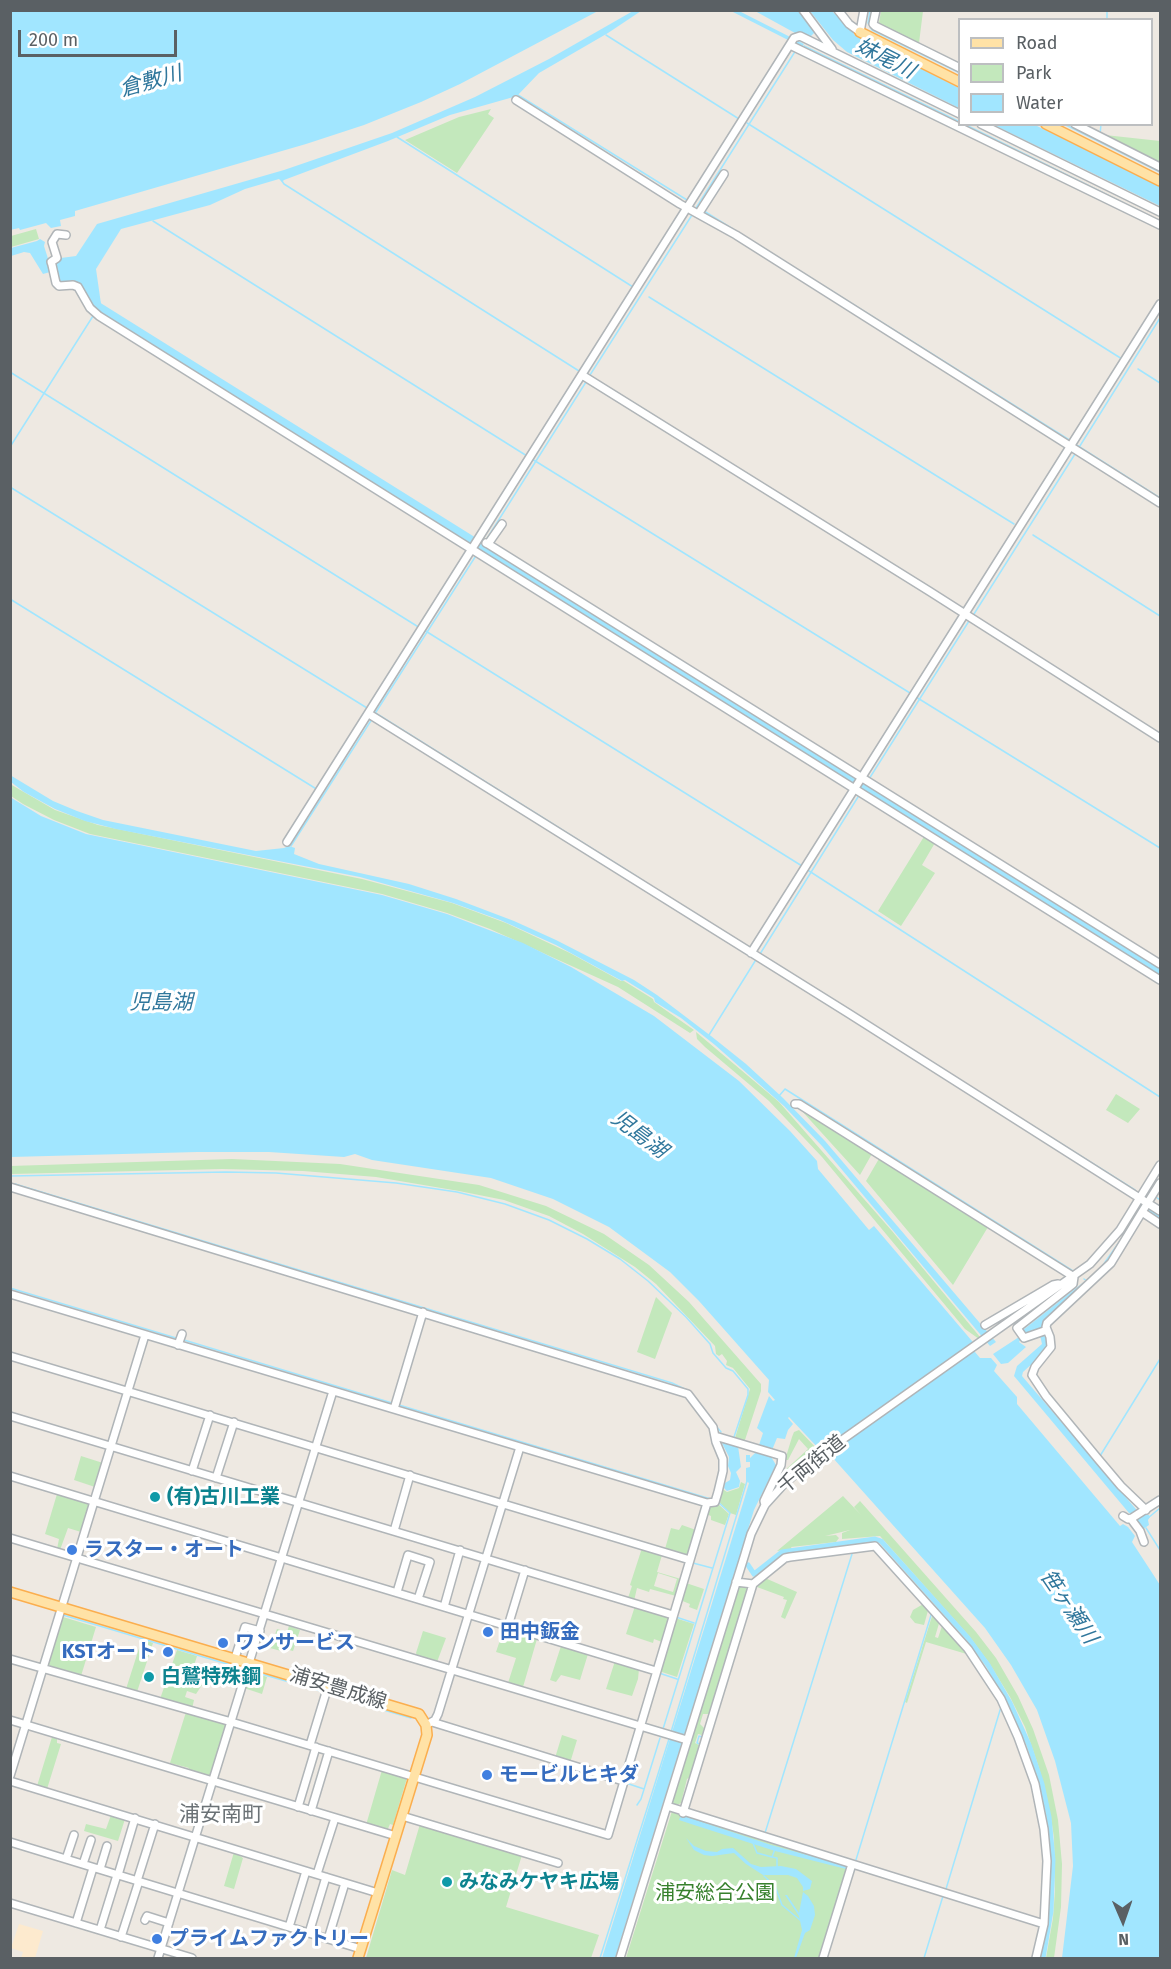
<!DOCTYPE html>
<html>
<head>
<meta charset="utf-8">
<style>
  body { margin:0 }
  #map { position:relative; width:1171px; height:1969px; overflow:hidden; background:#eee9e2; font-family:"Fira Sans",sans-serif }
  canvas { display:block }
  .frame { position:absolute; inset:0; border:12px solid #5a6064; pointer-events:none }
  .legend { position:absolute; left:958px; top:18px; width:195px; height:108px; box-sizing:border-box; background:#fff; border:2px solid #bdbfc1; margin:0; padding:8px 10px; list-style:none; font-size:18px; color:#5a6064 }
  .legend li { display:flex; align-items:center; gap:12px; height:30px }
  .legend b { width:30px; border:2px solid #bdbfc1 }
  .north { position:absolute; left:1093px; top:1891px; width:60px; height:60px; -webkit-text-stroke:4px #fff; paint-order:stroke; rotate:178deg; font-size:16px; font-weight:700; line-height:24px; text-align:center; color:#5a6064 }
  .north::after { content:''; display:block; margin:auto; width:21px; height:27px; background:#5a6064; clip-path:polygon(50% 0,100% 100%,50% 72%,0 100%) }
  .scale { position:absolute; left:18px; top:30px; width:159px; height:27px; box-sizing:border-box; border:3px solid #5a6064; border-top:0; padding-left:8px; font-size:18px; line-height:21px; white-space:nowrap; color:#5a6064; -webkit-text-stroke:4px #fff; paint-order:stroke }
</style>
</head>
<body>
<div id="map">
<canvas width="1171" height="1969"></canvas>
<div class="frame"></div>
<ul class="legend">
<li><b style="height:8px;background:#ffe2a6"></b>Road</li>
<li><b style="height:16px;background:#c3e8bc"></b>Park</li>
<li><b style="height:16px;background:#a1e6ff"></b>Water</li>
</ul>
<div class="north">N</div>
<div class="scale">200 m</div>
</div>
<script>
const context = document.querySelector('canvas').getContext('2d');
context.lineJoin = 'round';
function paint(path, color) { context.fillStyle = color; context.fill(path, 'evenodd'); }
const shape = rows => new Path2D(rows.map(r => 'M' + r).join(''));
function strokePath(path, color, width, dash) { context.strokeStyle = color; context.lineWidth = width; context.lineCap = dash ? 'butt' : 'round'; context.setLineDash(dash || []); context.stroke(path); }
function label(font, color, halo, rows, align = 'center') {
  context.font = font + ' "Fira Sans","Noto Sans JP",sans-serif'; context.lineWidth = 6; context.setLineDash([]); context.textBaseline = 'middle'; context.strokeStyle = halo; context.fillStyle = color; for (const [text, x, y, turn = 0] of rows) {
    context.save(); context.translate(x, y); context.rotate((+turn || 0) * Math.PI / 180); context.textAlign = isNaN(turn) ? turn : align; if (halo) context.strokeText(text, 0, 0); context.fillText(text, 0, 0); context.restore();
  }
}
paint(shape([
  [881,11,923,11,919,43,879,23],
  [491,109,488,114,494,118,457,173,405,140,459,117],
  [1105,135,1160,141,1160,165,1102,136],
  [36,229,39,239,11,247,11,236],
  [10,784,55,810,98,825,362,879,452,903,506,923,570,953,621,981,624,981,653,999,654,1002,694,1030,690,1033,618,987,490,929,447,913,382,894,90,834,54,820,23,804,11,796],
  [925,835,936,841,922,865,935,873,901,926,878,911],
  [696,1032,779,1102,892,1231,980,1337,979,1339,965,1329,822,1157,769,1101,705,1047,697,1039],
  [1116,1094,1140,1109,1128,1123,1106,1110],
  [803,1107,873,1152,860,1175,801,1110],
  [880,1157,988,1227,953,1285,866,1181],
  [232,1159,340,1164,479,1185,546,1206,604,1234,649,1265,689,1302,761,1384,761,1391,744,1443,736,1441,735,1438,750,1389,733,1368,726,1365,727,1361,722,1354,719,1356,716,1354,715,1346,656,1284,635,1267,583,1234,549,1216,504,1200,459,1191,376,1177,303,1171,222,1169,11,1174,10,1166],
  [656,1297,672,1313,655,1359,637,1352],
  [799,1430,818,1450,785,1474,774,1486,782,1473,808,1449,799,1439,788,1460,785,1460,792,1437,794,1432],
  [81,1456,103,1463,95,1487,74,1480],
  [741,1482,745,1484,736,1515,730,1513,718,1501,721,1488,727,1492,739,1488],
  [57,1494,90,1504,81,1532,68,1528,60,1550,57,1549,59,1539,45,1534],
  [843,1496,861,1515,854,1507,860,1501,976,1632,996,1658,1018,1696,1033,1729,1049,1775,1058,1820,1062,1864,1061,1907,1054,1958,1046,1958,1053,1918,1055,1891,1054,1837,1050,1813,1039,1768,1025,1727,1010,1697,989,1663,969,1636,880,1536,842,1539,842,1533,850,1530,825,1536,836,1535,839,1538,836,1542,791,1547,792,1549,777,1551],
  [717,1503,729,1514,725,1525,711,1520,711,1516,706,1514,708,1507],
  [682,1525,696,1530,688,1557,665,1549,671,1528,679,1530],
  [642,1548,662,1555,657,1572,681,1579,676,1596,650,1589,649,1592,637,1588,634,1601,628,1598,632,1586,630,1585],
  [658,1573,677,1579,673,1592,654,1586],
  [765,1578,797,1592,785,1619,781,1617,787,1600,783,1599,784,1597,757,1587],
  [686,1583,704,1589,697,1610,689,1607,690,1604,680,1600],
  [739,1586,748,1586,748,1589,709,1714,703,1714,700,1724,704,1728,702,1735,698,1734,695,1743,699,1745,690,1777,687,1779,681,1803,675,1806,672,1800],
  [925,1603,929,1607,924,1625,915,1623,910,1617,913,1610],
  [635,1606,670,1617,662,1642,654,1639,653,1643,626,1634],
  [933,1613,940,1620,935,1637,938,1638,943,1623,970,1655,926,1642,907,1703,905,1702],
  [63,1617,96,1627,81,1676,50,1666,48,1663],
  [675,1618,694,1624,677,1677,659,1671],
  [289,1626,300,1630,293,1651,285,1649,281,1651,270,1648,277,1629,287,1632],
  [504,1628,537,1639,523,1687,508,1683,516,1658,496,1652],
  [423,1631,446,1638,437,1662,417,1656,416,1653],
  [142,1639,153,1643,137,1692,126,1689],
  [561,1646,588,1654,580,1680,561,1675,556,1682,550,1680],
  [177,1650,197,1656,189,1681,202,1685,196,1694,187,1691,185,1697,194,1700,192,1709,160,1699],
  [615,1661,639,1669,638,1679,632,1696,606,1689],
  [250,1671,267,1677,262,1694,244,1688],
  [186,1712,227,1724,211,1779,188,1772,189,1768,170,1763],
  [562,1735,577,1740,570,1763,555,1758],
  [52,1737,57,1739,57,1743,61,1744,47,1789,37,1786],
  [382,1770,407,1778,393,1825,390,1824,387,1831,366,1825],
  [672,1811,849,1864,820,1958,626,1958],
  [111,1815,125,1819,118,1841,84,1831,86,1824,106,1829],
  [420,1824,522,1855,506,1907,599,1935,591,1958,366,1958,392,1870,405,1875],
  [234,1852,243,1858,234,1889,224,1886]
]), '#c3e8bc');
paint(shape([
  [19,1924,43,1931,35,1958,21,1958,23,1952,11,1948]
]), '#fdeace');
paint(shape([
  [11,10,598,10,598,11,460,84,421,102,364,125,306,144,75,211,75,216,60,220,61,226,51,228,46,223,20,230,19,228,10,230],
  [633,11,641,11,608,33,539,73,517,96,450,115,388,141,284,180,282,182,279,179,245,189,210,205,121,229,96,269,101,304,103,306,99,311,94,308,80,284,74,282,59,283,54,264,61,258,76,256,97,224,284,170,392,133,475,97,549,59],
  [731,11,739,11,804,44,801,48,790,41],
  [755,11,799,11,815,32,810,37,795,33],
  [810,11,832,11,855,35,959,88,959,108,847,52,833,40],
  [994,125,1035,125,1160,186,1160,206],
  [40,239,45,242,44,246,50,265,48,266,50,272,43,274,30,253,24,252,11,256,11,248,37,241],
  [10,775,53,801,77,811,103,820,256,851,284,848,289,846,295,848,294,854,319,864,409,884,456,899,514,921,556,940,634,980,657,995,711,1036,746,1064,783,1098,825,1141,996,1342,990,1346,822,1146,784,1106,715,1045,681,1018,655,1002,654,998,625,980,622,981,556,945,500,920,453,903,360,877,116,829,85,821,55,809,24,792,11,782],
  [10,797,41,816,86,834,382,895,447,914,523,943,571,967,654,1016,739,1081,790,1131,817,1161,818,1169,869,1230,874,1226,972,1341,975,1352,980,1358,991,1358,997,1365,994,1371,1017,1397,1017,1404,1120,1526,1123,1524,1128,1527,1135,1536,1132,1542,1160,1585,1160,1958,1062,1958,1073,1866,1071,1823,1055,1761,1037,1710,1011,1665,985,1628,824,1448,820,1450,789,1417,788,1418,793,1424,788,1430,785,1439,777,1438,770,1455,776,1465,754,1510,615,1958,602,1958,744,1500,749,1483,746,1481,746,1468,750,1467,750,1462,746,1462,746,1455,750,1455,750,1458,761,1447,759,1445,763,1433,757,1428,769,1396,773,1401,775,1400,768,1392,769,1380,699,1301,670,1272,609,1227,553,1199,491,1178,372,1160,355,1154,344,1157,269,1152,197,1152,11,1157],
  [1085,1281,1087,1283,1046,1320,1041,1330,1049,1344,1045,1352,1023,1372,1022,1376,1141,1515,1149,1515,1150,1517,1148,1520,1149,1525,1142,1530,1137,1522,1138,1515,1136,1513,1129,1513,1014,1376,1017,1366,1042,1344,1040,1335,1024,1336,1023,1330],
  [1019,1337,1021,1339,1019,1342,1026,1347,1008,1363,1001,1364,993,1354],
  [726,1442,738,1446,741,1467,736,1472,740,1481,739,1487,727,1491,724,1488,725,1483,730,1480,731,1473,728,1466,729,1457,722,1443],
  [681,1815,771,1845,847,1866,846,1869,775,1851,691,1824,679,1820],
  [686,1838,694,1846,706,1851,717,1852,722,1849,733,1848,751,1864,761,1867,781,1866,796,1869,812,1881,810,1889,803,1891,803,1887,797,1878,788,1875,763,1875,746,1864,734,1853,712,1856,704,1855,694,1850],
  [803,1892,808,1896,814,1906,815,1915,810,1930,805,1933,796,1958,794,1958,802,1930,799,1916,785,1895,787,1895,799,1913]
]), '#a1e6ff');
strokePath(shape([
  [870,10,868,23,872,30,960,73],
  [1107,20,1107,10],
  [606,35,739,119],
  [804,46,960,122],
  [518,95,687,200],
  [747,123,1122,359],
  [964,124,1160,221],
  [1064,124,1160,172],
  [1100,135,1101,124],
  [397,137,633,287],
  [282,181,284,184,579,371],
  [696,208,796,50],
  [704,211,1071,441],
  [153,221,527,456],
  [649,297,1014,524],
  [1138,369,1160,383],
  [10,372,420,628],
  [587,374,669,425],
  [590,375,692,215],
  [1075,444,1160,498],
  [10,447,93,316],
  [1078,449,1160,318],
  [532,459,910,693],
  [10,487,367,708],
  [1033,535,1160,616],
  [486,540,586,382],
  [10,599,318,790],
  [974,614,1075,454],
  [424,630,802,866],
  [1080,683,1160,734],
  [916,697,1160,848],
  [374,712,639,878],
  [376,712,477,554],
  [869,779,969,621],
  [291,846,372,719],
  [806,869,1160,1097],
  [760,954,858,797],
  [709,1035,757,958],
  [945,1071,1135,1190],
  [779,1096,785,1089,1073,1271],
  [10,1176,226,1172,276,1173,396,1183,457,1192,505,1204,549,1220,587,1239,620,1259,648,1281,686,1317,710,1344,713,1353,726,1368,733,1371,748,1389,748,1395,734,1437],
  [15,1184,672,1383,689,1391],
  [1156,1197,1160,1200],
  [1101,1268,1122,1238],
  [1084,1279,1087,1281],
  [10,1288,176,1338],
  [184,1340,392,1403],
  [399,1405,714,1500],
  [716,1426,721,1432],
  [1100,1456,1160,1359],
  [1148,1518,1160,1508],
  [1146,1528,1160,1550],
  [852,1542,853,1544],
  [693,1563,712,1568],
  [938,1607,939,1606],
  [63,1615,244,1669],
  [676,1617,694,1623],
  [251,1671,324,1692],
  [659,1673,677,1679],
  [74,1681,118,1693],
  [329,1694,411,1718],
  [1008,1704,1010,1703],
  [663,1729,730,1513,718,1502],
  [671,1732,747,1481],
  [703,1738,707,1727],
  [700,1744,697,1743,699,1736,702,1737],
  [626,1783,644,1789],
  [637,1805,641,1799,660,1738],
  [765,1833,852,1554],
  [753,1843,757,1853,772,1857],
  [775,1849,772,1857,777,1858,777,1867],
  [855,1863,932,1612],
  [764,1876,775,1886,782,1905,800,1920],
  [946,1889,1001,1707],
  [600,1958,669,1739],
  [924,1958,943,1896]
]), '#a1e6ff', 1.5);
strokePath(shape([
  [1142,1207,1160,1218],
  [748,1565,754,1574,782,1552,875,1539,881,1541,968,1638,988,1665,1010,1703,1029,1745,1042,1784,1049,1817,1053,1860,1051,1911,1043,1958]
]), '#a1e6ff', 5);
strokePath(shape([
  [95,300,97,306,1160,971]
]), '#a1e6ff', 9);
const minor = shape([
  [803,10,832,49],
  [838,10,849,24,860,32,864,10],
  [876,10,873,24,875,26,960,68],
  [790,45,1160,225],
  [516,100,680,204,736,235,1160,503],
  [981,124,1160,212],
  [1075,124,1160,167],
  [699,213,724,174],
  [66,235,57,234,52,242,57,258,51,262,52,265,56,283,59,286,73,285,78,287,90,308,99,316,1160,980],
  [582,375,929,591,1160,738],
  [486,543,488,544,502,524],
  [488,544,1160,964],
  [369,714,848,1013,1160,1211],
  [287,842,794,38,800,36,960,114],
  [751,953,1160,304],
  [795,1104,799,1104,1074,1277,1073,1284,1017,1328,1024,1338,1047,1330],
  [1160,1183,1142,1212,1160,1224],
  [10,1187,688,1394,713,1427,716,1442,723,1459,723,1471,718,1492,715,1502,707,1503,10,1294],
  [1142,1212,1111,1263,1047,1323,1046,1327,1050,1337,1051,1347,1035,1367,1032,1375,1046,1396,1099,1460,1121,1486,1146,1510],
  [985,1325,1053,1285,1058,1284,1062,1285],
  [178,1345,182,1334],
  [10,1356,690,1560],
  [394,1409,423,1312],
  [10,1416,673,1615],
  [715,1436,782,1456,781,1465,764,1501,765,1505],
  [192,1471,210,1415],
  [10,1476,656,1671],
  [216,1478,234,1422],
  [1123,1516,1128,1519,1132,1518,1160,1500],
  [1131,1519,1140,1531,1144,1542],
  [394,1531,410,1475],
  [10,1538,687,1740],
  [736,1582,753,1584],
  [397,1592,408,1555,430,1562,418,1599],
  [444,1607,460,1550],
  [508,1626,525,1570],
  [235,1658,245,1627,260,1631],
  [10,1659,228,1721,608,1835,707,1503],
  [10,1720,396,1836],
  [432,1722,623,1781],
  [426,1725,435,1720,438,1714,520,1447],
  [310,1745,328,1686],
  [10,1776,145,1335],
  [10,1781,378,1893],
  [667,1806,1044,1924],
  [298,1807,316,1747],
  [311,1811,329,1751],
  [683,1813,753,1584,785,1558,790,1557,875,1546,968,1649,1001,1699,1018,1737,1035,1784,1044,1829,1047,1861,1044,1924,1036,1958],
  [402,1816,558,1863],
  [10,1842,361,1949],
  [66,1859,74,1835],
  [83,1864,91,1840],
  [100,1869,107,1846],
  [317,1874,335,1818],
  [118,1875,135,1818],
  [137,1881,155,1824],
  [10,1903,192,1958],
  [145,1920,147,1916,169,1923],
  [76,1923,93,1868],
  [289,1927,306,1871],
  [100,1930,117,1875],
  [309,1933,326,1877],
  [121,1937,139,1881],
  [328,1939,345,1883],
  [158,1958,333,1391],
  [620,1958,745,1554,751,1534,765,1505,784,1484,801,1469,1090,1264,1120,1230,1160,1165],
  [823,1958,852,1864]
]);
const major = shape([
  [860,32,960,82],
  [1046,124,1160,181],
  [10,1592,419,1714,426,1725,427,1735,358,1958]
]);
strokePath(minor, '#b0b5b8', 10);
strokePath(major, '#fbae4e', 12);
strokePath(minor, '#fff', 7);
strokePath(major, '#ffe2a6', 9);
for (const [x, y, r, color] of [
  [155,1497,6,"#0f9aa8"],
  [72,1550,6,"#3f7fe0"],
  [488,1632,6,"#3f7fe0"],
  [223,1643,6,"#3f7fe0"],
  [168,1652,6,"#3f7fe0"],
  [149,1677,6,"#0f9aa8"],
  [487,1775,6,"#3f7fe0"],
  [447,1882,6,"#0f9aa8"],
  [157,1939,6,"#3f7fe0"]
]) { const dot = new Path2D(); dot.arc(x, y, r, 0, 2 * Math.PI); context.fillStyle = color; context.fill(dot); strokePath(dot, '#fff', 2); }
label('20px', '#5a6064', '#fff', [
  ["千両街道",812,1465,-39],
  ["浦安豊成線",338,1689,17]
]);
label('bold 20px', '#0d838f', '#fff', [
  ["(有)古川工業",167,1497],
  ["白鷲特殊鋼",161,1677],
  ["みなみケヤキ広場",459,1882]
], 'left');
label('bold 20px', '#366cbe', '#fff', [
  ["ラスター・オート",84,1550],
  ["田中鈑金",500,1632],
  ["ワンサービス",235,1643],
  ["KSTオート",156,1652,"right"],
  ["モービルヒキダ",499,1775],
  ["プライムファクトリー",169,1939]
], 'left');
label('20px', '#37812d', '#fff', [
  ["浦安総合公園",715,1893]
]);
label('italic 21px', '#30779c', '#fff', [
  ["妹尾川",885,59,27],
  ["倉敷川",151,82,-16],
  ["児島湖",161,1003],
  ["児島湖",639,1135,37],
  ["笹ヶ瀬川",1068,1607,56]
]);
label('21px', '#6b7276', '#fff', [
  ["浦安南町",221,1815]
]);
</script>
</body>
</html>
